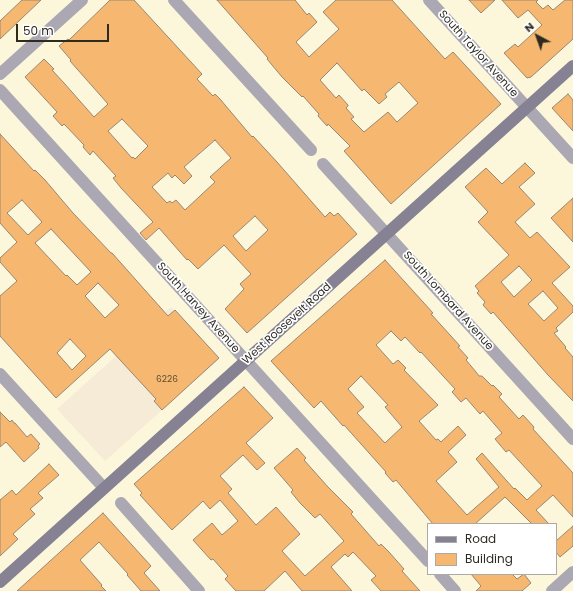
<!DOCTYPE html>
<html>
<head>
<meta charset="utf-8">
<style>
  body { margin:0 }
  #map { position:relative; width:573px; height:591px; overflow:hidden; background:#fcf7db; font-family:Poppins,sans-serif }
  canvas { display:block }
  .legend { position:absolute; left:427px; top:523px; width:130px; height:52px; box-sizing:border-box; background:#fff; border:1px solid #abaaa6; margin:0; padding:5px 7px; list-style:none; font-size:12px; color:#2d2b20 }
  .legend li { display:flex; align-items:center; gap:8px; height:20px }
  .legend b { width:20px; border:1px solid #abaaa6 }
  .north { position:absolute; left:517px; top:16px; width:40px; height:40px; -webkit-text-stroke:3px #fff; paint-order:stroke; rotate:319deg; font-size:11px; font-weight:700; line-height:16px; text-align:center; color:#2d2b20 }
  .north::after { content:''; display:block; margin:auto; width:14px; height:18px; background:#2d2b20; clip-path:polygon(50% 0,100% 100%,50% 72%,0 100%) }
  .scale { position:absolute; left:16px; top:24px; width:93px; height:18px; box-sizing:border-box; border:2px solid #2d2b20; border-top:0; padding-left:5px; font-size:12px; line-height:14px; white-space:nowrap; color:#2d2b20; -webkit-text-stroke:3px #fff; paint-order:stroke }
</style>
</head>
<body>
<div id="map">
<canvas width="573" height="591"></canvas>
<ul class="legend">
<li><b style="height:5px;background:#868293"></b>Road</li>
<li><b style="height:11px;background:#f6b871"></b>Building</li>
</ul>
<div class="north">N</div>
<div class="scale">50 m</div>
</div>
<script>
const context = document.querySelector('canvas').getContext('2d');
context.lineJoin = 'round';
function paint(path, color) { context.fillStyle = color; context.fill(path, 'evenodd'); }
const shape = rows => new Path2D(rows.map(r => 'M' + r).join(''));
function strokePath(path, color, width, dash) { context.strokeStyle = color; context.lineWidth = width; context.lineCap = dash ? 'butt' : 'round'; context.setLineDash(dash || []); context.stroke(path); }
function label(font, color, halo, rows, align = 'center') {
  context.font = font + ' Poppins,sans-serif'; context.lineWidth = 3.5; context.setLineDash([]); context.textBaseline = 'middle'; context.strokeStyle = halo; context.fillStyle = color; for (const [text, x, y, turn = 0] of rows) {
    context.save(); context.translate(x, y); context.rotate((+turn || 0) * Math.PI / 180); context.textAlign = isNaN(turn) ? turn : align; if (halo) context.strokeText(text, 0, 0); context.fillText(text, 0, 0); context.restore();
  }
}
paint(shape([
  [171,307,218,360,105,461,57,409]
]), '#f5ebd6');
const building = shape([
  [22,0,41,0,0,39,0,21,22,0],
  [110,0,134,0,202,74,197,79,213,96,215,94,220,99,252,137,253,136,277,162,325,217,330,212,334,216,338,213,357,234,247,333,225,309,244,289,240,284,251,274,224,245,198,269,188,259,187,260,159,228,146,240,140,233,153,222,121,188,113,178,116,176,93,151,90,155,83,147,84,145,64,124,62,126,53,116,57,112,25,77,44,59,54,69,52,70,64,83,94,117,108,104,70,61,71,60,59,46,68,39,69,40,110,0],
  [122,119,148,146,135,159,133,157,132,158,108,131,122,119],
  [215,140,231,158,210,177,215,182,185,210,176,200,172,203,170,201,167,203,152,187,168,173,172,178,175,175,184,184,192,176,184,167,215,140],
  [255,216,268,230,246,251,233,236,255,216],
  [217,0,295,0,307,15,309,13,317,22,296,42,309,57,339,29,323,12,336,0,392,0,445,59,453,52,501,104,391,204,344,151,350,146,328,124,327,126,318,116,319,114,303,96,302,97,282,77,267,59,268,58,217,0],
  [337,63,362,91,364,89,379,104,387,97,385,94,399,82,418,103,397,122,388,112,364,132,351,119,354,117,346,108,348,106,348,105,339,95,336,98,320,80,337,63],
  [469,0,495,0,481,13,469,0],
  [502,0,538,0,536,2,543,9,548,5,553,10,565,0,573,0,573,39,531,77,527,78,504,53,515,44,518,47,542,25,528,10,518,18,502,0],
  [568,94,573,100,573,131,552,108,568,94],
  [0,134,34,171,35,170,45,180,73,213,111,253,112,253,168,316,175,310,219,358,162,410,154,401,156,399,110,349,56,398,0,336,0,296,17,281,0,262,0,258,17,242,0,223,0,134],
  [22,200,42,222,28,235,7,213,22,200],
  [51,229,91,272,77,285,67,275,66,276,35,243,51,229],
  [98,283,119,305,105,318,85,296,98,283],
  [70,339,86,356,72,370,57,353,70,339],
  [525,163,535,173,519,187,535,204,515,222,530,238,537,232,570,267,552,283,573,306,573,312,556,328,558,331,554,333,566,347,565,348,573,357,573,401,548,375,493,312,491,314,483,305,485,302,477,293,479,291,475,286,509,255,478,222,488,212,465,187,486,168,502,184,525,163],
  [519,266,532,280,514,297,501,282,519,266],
  [543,291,558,308,544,321,528,304,543,291],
  [573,198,573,242,551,218,573,198],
  [385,260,433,313,431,314,460,346,458,347,468,358,466,360,476,372,479,376,482,376,492,386,493,385,502,394,499,397,519,419,523,415,534,427,533,429,573,473,573,517,553,495,536,510,549,524,532,524,505,497,475,524,433,524,396,480,393,482,385,473,386,472,344,425,343,426,321,401,314,408,271,361,385,260],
  [391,331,401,341,405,337,420,353,421,352,455,389,452,392,461,402,466,398,480,414,483,411,502,433,495,439,506,452,509,450,542,486,527,500,515,488,514,489,482,453,476,459,499,487,467,515,436,481,457,462,448,452,466,435,458,426,441,442,438,439,436,440,419,421,438,405,404,370,406,368,398,360,393,364,376,345,391,331],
  [361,376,388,405,385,407,402,427,385,443,357,413,364,407,348,389,361,376],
  [244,387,273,418,246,443,265,463,257,470,243,455,220,476,232,489,228,493,256,525,276,507,300,534,282,551,305,576,344,541,320,514,315,518,300,503,291,492,293,490,274,468,297,448,306,458,304,460,328,487,353,512,351,514,379,546,381,544,389,552,404,569,402,571,420,591,381,591,371,580,376,576,353,552,348,557,345,554,331,567,352,591,302,591,285,571,264,591,236,591,225,579,228,576,213,559,211,560,193,540,212,523,222,535,238,521,220,500,210,509,203,501,172,530,140,495,142,493,134,484,244,387],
  [0,412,10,422,12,420,14,423,15,423,27,437,31,434,40,444,38,446,39,448,24,462,6,442,0,447,0,412],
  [49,464,59,475,38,493,43,498,30,509,35,514,13,534,18,539,0,556,0,500,12,490,16,495,49,464],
  [103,513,151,566,144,573,160,591,141,591,127,575,128,574,99,542,80,560,102,585,101,586,106,591,17,591,103,513],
  [573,526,573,546,560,557,556,552,556,541,573,526],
  [471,574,512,574,517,579,524,574,531,583,522,591,476,591,481,586,471,574]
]);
paint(building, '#f6b871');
strokePath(building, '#998672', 1);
strokePath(shape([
  [174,0,311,150],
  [429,0,573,158],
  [0,74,82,0],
  [0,90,428,561],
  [323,164,573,439],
  [0,374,104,488],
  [121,503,199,591],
  [440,574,455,591],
  [552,591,573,572]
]), '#aba8b3', 12);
strokePath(shape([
  [0,582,573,66]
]), '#868293', 12);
label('9px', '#5f4e34', null, [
  ["6226",167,380]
]);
label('11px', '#2d2b20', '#fff', [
  ["South Taylor Avenue",478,54,48],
  ["South Lombard Avenue",448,301,48],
  ["South Harvey Avenue",198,308,48],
  ["West Roosevelt Road",287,324,-42]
]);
</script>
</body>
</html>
